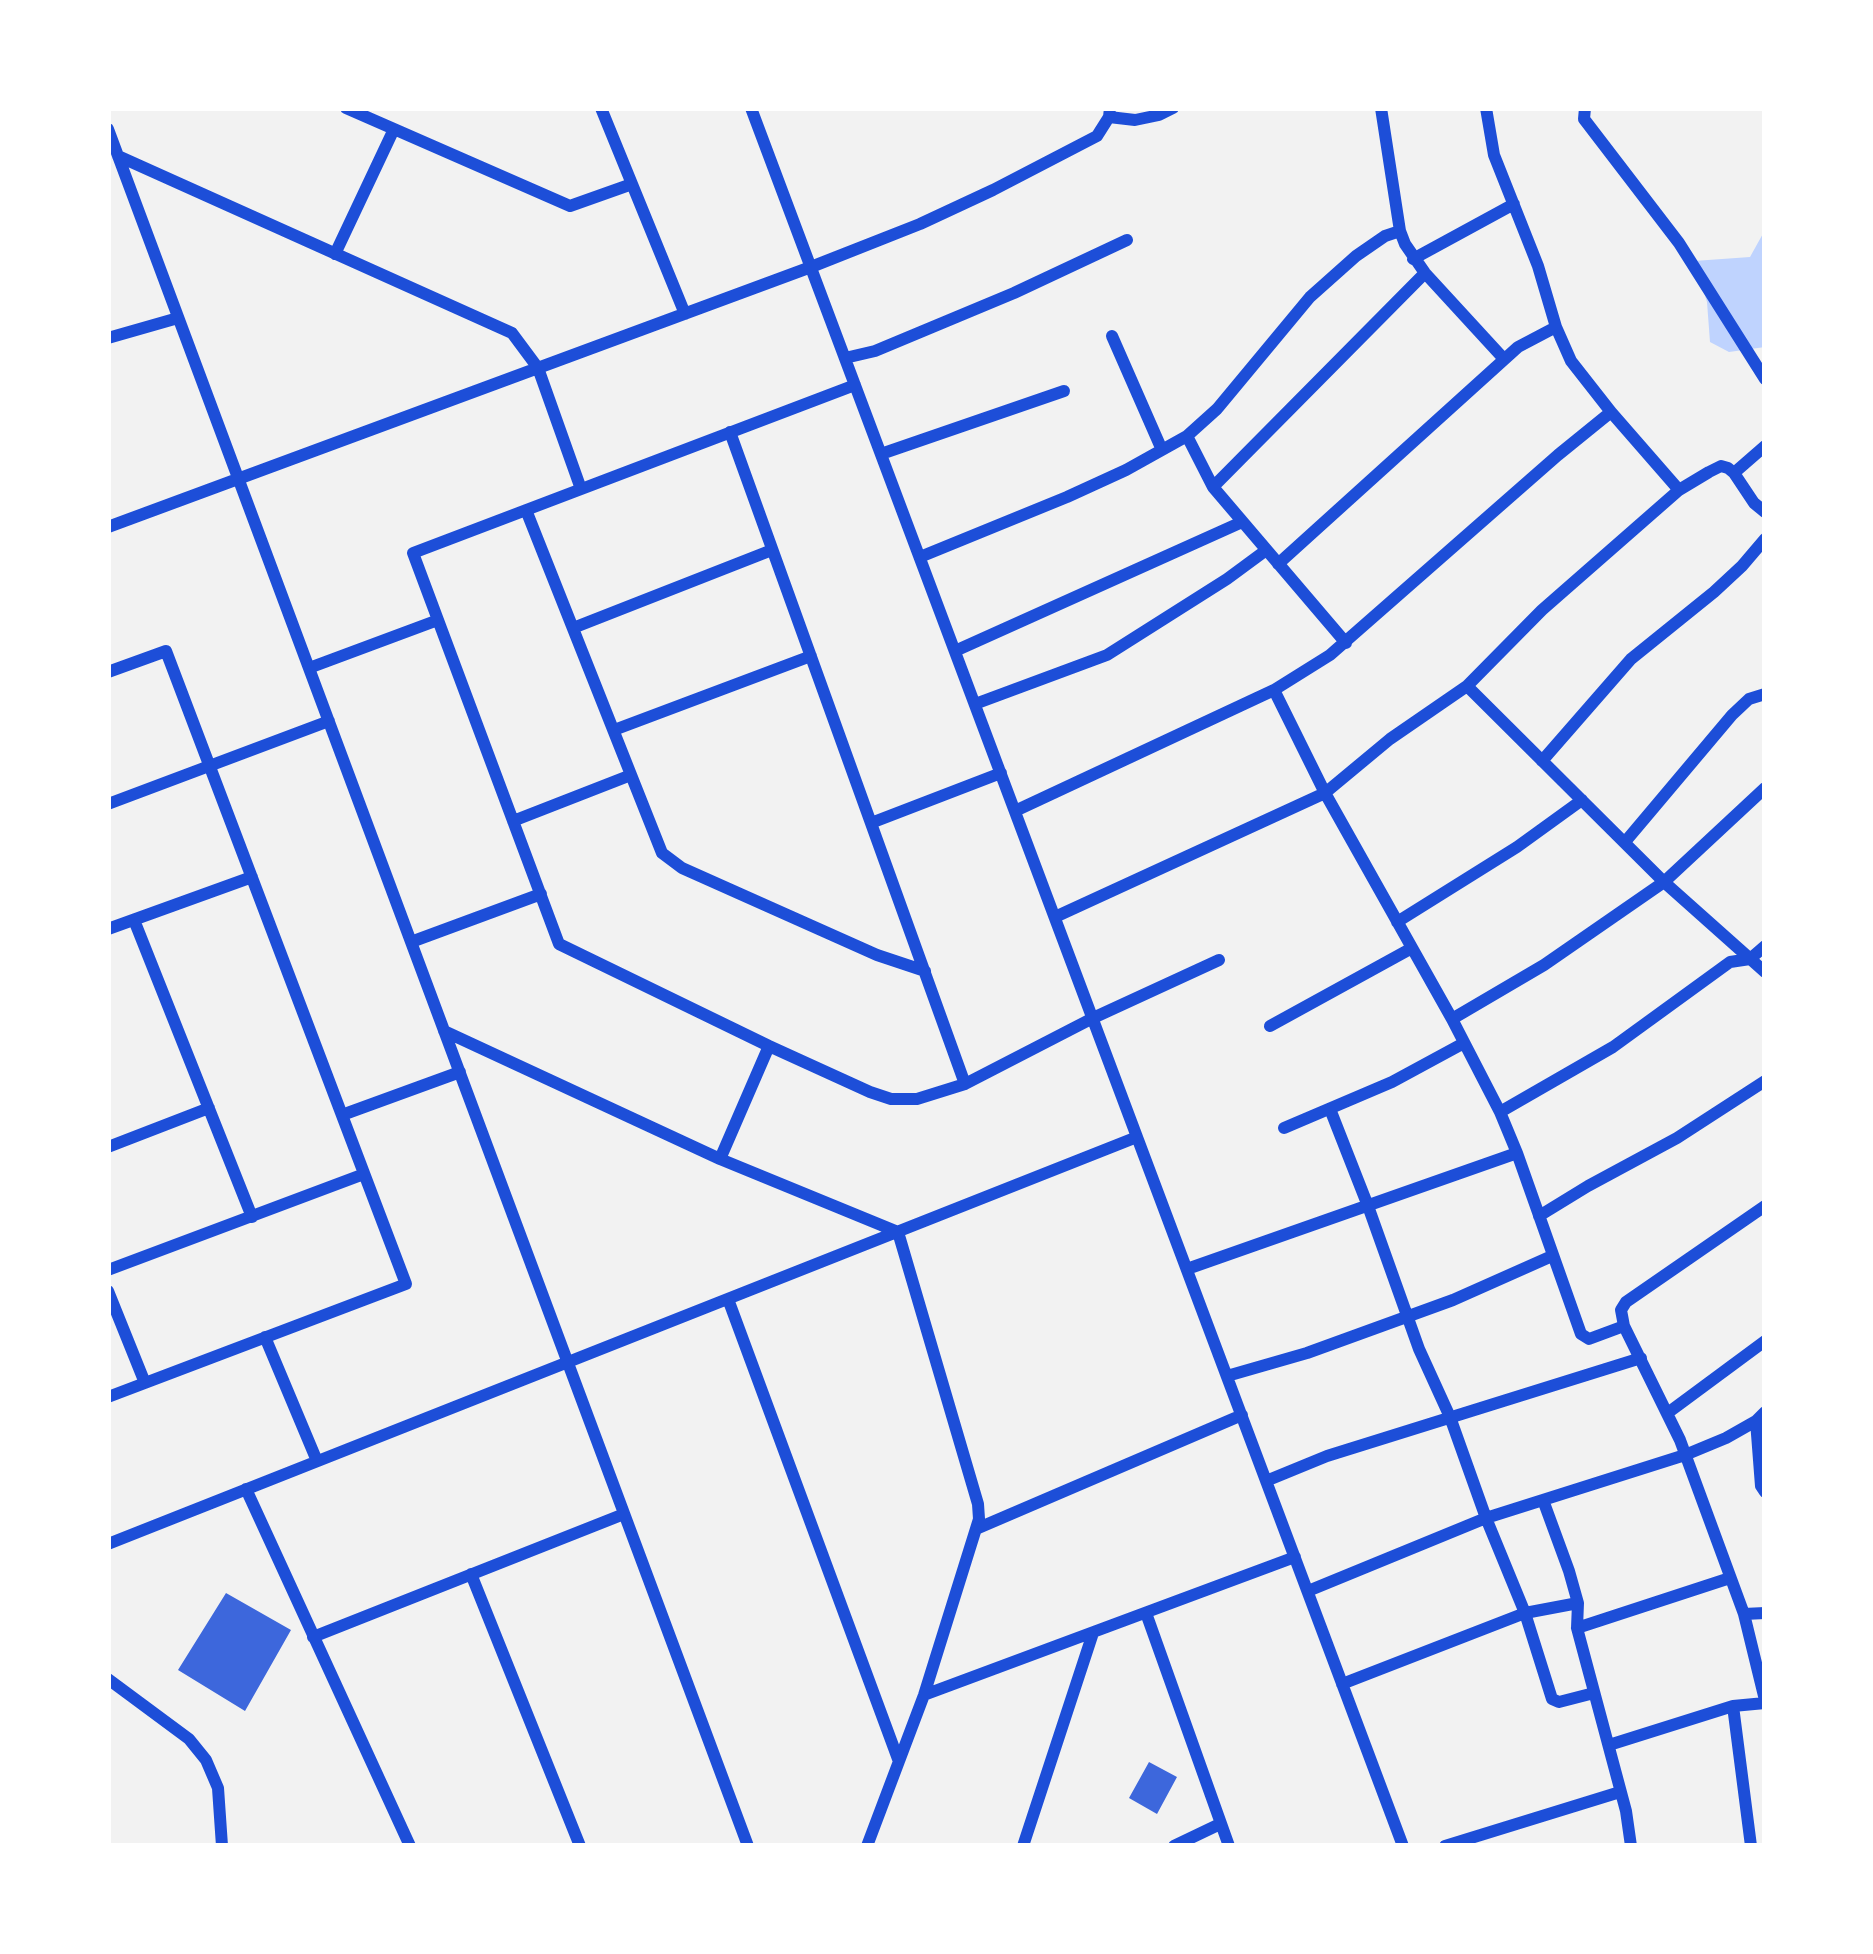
<!DOCTYPE html>
<html>
<head>
<meta charset="utf-8">
<style>
  body { margin:0 }
  #map { position:relative; width:1873px; height:1954px; overflow:hidden; background:#f2f2f2; font-family:"Nunito Sans",sans-serif }
  canvas { display:block }
  .frame { position:absolute; inset:0; border:111px solid #fff; pointer-events:none }
</style>
</head>
<body>
<div id="map">
<canvas width="1873" height="1954"></canvas>
<div class="frame"></div>
</div>
<script>
const context = document.querySelector('canvas').getContext('2d');
context.lineJoin = 'round';
function paint(path, color) { context.fillStyle = color; context.fill(path, 'evenodd'); }
const shape = rows => new Path2D(rows.map(r => 'M' + r).join(''));
function strokePath(path, color, width, dash) { context.strokeStyle = color; context.lineWidth = width; context.lineCap = dash ? 'butt' : 'round'; context.setLineDash(dash || []); context.stroke(path); }
paint(shape([
  [1765,230,1765,347,1729,352,1710,342,1707,302,1694,261,1750,257]
]), '#bfd3fe');
paint(shape([
  [226,1593,291,1630,245,1711,178,1670],
  [1149,1762,1177,1777,1157,1814,1129,1798]
]), '#3d67dc');
strokePath(shape([
  [346,108,570,206,632,184],
  [601,108,685,314],
  [751,108,1403,1846],
  [1381,108,1400,231,1405,244,1425,273,1504,359],
  [1486,108,1494,155,1538,266,1556,327,1571,361,1611,412,1679,490],
  [1585,108,1584,119,1679,243,1765,379],
  [1109,117,1135,120,1159,115,1173,108],
  [108,129,748,1846],
  [118,156,512,333,538,368,581,489],
  [335,254,394,129],
  [1413,259,1514,204],
  [1112,336,1162,450],
  [108,338,178,318],
  [845,358,875,351,1014,293,1127,240],
  [855,385,413,553,559,944,769,1046,870,1092,891,1099,917,1099,965,1084,1093,1018,1219,960],
  [730,432,965,1084],
  [1187,436,1213,487,1346,643],
  [881,454,1064,391],
  [1734,473,1765,446],
  [1213,487,1425,273],
  [526,510,662,853,682,868,877,955,925,971],
  [108,527,811,267,920,224,993,190,1097,136,1109,117,1110,108],
  [920,557,1067,497,1126,470,1187,436,1217,409,1310,297,1356,256,1385,236,1400,231],
  [1278,564,1518,347,1556,327],
  [573,628,772,550],
  [955,651,1242,522],
  [309,668,438,620],
  [108,672,166,651,406,1284,108,1397],
  [1467,686,1664,882,1765,972],
  [1274,690,1325,793,1452,1019,1500,1112,1517,1153,1581,1334,1589,1339,1624,1326],
  [975,704,1107,655,1227,579,1265,551],
  [614,730,811,656],
  [1542,761,1631,659,1714,592,1742,566,1765,539],
  [108,804,329,721],
  [1015,811,1274,690,1330,655,1558,455,1611,412],
  [513,821,631,775],
  [871,823,1001,773],
  [1625,842,1732,715,1749,699,1765,694],
  [1055,917,1325,793,1390,739,1467,686,1542,610,1679,490,1709,472,1721,466,1728,468,1734,473,1754,503,1765,512],
  [134,920,252,1217],
  [1397,922,1517,847,1582,800],
  [108,929,252,877],
  [411,942,541,894],
  [1452,1019,1544,965,1664,882,1765,788],
  [1270,1026,1412,948],
  [444,1031,720,1159,898,1232,978,1504,979,1519,924,1695,867,1846],
  [1330,1109,1368,1206,1419,1349,1450,1417,1486,1518,1525,1613,1552,1699,1559,1702,1594,1693],
  [1500,1112,1613,1047,1730,962,1750,959,1765,946],
  [342,1115,460,1072],
  [1284,1128,1392,1082,1464,1043],
  [108,1147,209,1108],
  [720,1159,769,1046],
  [1765,1206,1626,1302,1621,1310,1624,1326,1680,1440,1744,1614,1765,1700],
  [1539,1216,1588,1186,1677,1138,1765,1081],
  [1187,1269,1517,1153],
  [108,1270,364,1174],
  [108,1291,145,1383],
  [728,1299,898,1759],
  [265,1337,317,1461],
  [1227,1376,1307,1353,1453,1300,1552,1256],
  [1669,1412,1765,1341],
  [1756,1421,1761,1486,1765,1492],
  [1266,1481,1327,1456,1641,1358],
  [246,1489,410,1846],
  [1543,1500,1569,1571,1578,1603,1577,1628,1626,1811,1631,1846],
  [976,1529,1242,1415],
  [108,1544,1137,1137],
  [471,1574,580,1846],
  [1308,1591,1486,1518,1685,1455,1726,1438,1756,1421,1765,1412],
  [1146,1613,1229,1846],
  [1744,1614,1765,1613],
  [1577,1628,1730,1578],
  [313,1637,624,1514],
  [108,1679,189,1739,206,1760,218,1788,222,1846],
  [1342,1684,1525,1613,1578,1603],
  [924,1695,1295,1557],
  [1733,1706,1751,1846],
  [1609,1745,1733,1706,1765,1703],
  [1023,1846,1093,1633],
  [1174,1846,1220,1824],
  [1445,1846,1620,1792]
]), '#1d4ed8', 12);
</script>
</body>
</html>
